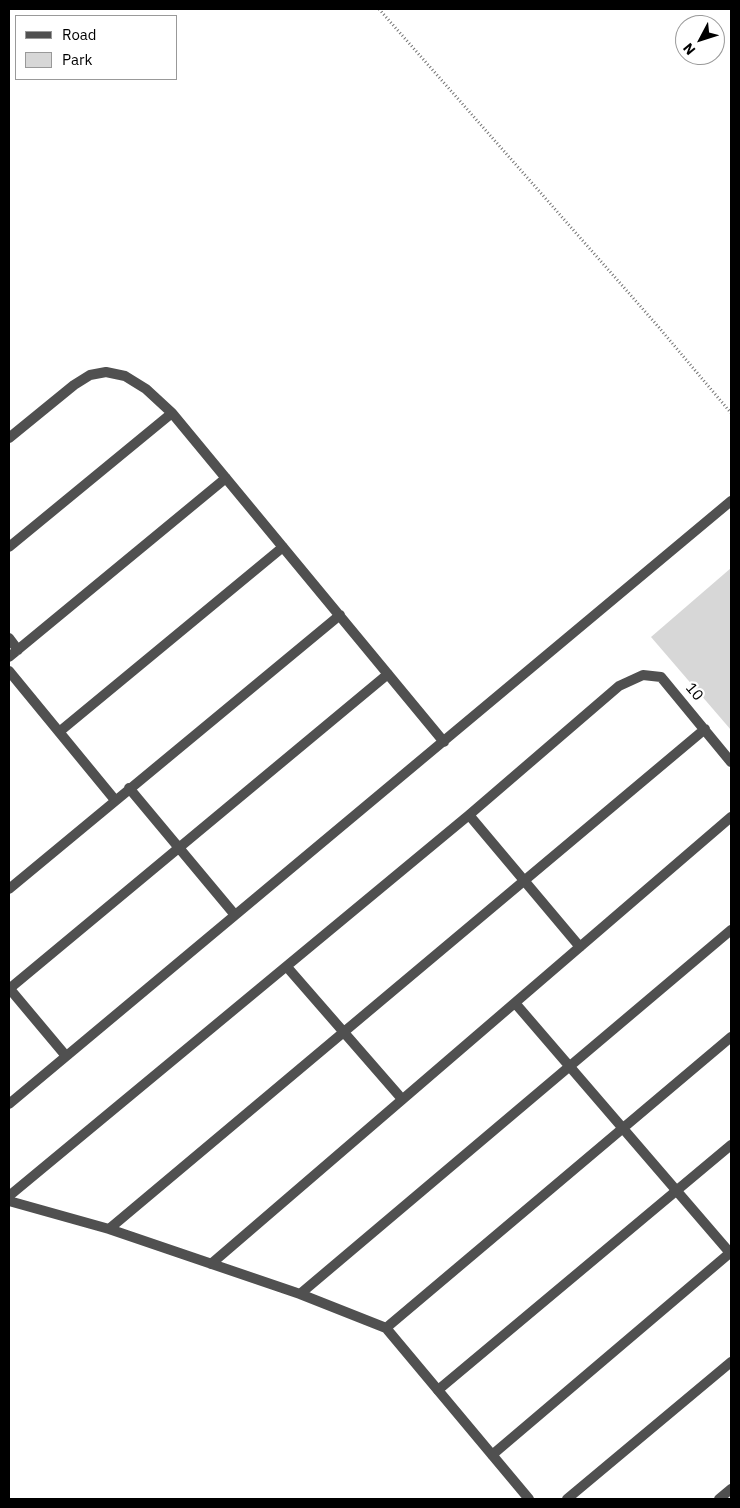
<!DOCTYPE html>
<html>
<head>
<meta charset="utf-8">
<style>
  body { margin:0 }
  #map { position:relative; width:740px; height:1508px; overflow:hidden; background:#fff; font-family:"IBM Plex Sans",sans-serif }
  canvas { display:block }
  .frame { position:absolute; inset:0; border:10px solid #000; pointer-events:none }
  .legend { position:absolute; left:15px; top:15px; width:162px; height:65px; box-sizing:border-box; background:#fff; border:1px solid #999; margin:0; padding:6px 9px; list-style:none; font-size:15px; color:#000 }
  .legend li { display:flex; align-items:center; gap:10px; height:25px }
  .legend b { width:25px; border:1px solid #999 }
  .north { position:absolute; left:675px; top:15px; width:50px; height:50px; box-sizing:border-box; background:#fff; border:1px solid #999; border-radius:50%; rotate:230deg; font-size:14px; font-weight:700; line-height:20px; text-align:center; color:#000 }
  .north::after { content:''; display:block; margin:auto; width:18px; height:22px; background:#000; clip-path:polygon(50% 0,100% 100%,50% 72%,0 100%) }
</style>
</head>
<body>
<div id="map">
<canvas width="740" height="1508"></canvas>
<div class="frame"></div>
<ul class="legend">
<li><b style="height:6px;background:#505050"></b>Road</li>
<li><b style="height:14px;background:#d7d7d7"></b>Park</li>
</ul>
<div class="north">N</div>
</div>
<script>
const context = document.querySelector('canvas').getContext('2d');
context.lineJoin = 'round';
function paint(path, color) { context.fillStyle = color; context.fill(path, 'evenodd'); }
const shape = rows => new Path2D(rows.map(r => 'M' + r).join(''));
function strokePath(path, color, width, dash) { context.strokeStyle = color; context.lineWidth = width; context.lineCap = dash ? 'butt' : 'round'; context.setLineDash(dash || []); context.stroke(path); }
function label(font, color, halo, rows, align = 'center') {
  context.font = font + ' "IBM Plex Sans",sans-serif'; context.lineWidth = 4.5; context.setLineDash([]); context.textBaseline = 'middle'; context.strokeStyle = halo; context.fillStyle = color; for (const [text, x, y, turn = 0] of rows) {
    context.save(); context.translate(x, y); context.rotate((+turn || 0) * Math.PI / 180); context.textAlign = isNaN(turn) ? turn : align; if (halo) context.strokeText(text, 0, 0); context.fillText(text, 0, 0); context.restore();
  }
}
paint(shape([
  [731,568,731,730,651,637]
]), '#d7d7d7');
strokePath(shape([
  [379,9,656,324,731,413]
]), '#727272', 3, [1, 2.5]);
strokePath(shape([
  [438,1390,731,1145]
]), '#505050', 10);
strokePath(shape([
  [9,438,74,385,90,375,106,372,125,376,146,389,172,413,444,742],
  [9,547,172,413],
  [9,638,18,650],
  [9,657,226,478],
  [9,671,115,800],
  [59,732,283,547],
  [129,788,235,915],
  [469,815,580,947],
  [9,889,340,615],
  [287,967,402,1099],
  [9,988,66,1056],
  [9,989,388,674],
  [515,1003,731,1254],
  [9,1104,731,501],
  [9,1196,469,815,619,686,643,675,661,677,731,762],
  [9,1201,109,1229,300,1294,386,1328,529,1499],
  [109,1229,705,729],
  [211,1264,731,817],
  [300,1294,731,930],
  [386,1328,731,1037],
  [492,1455,731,1252],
  [567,1499,731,1362],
  [719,1499,731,1489]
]), '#505050', 10);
label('15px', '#000', '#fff', [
  ["10",694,692,50]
]);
</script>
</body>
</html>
